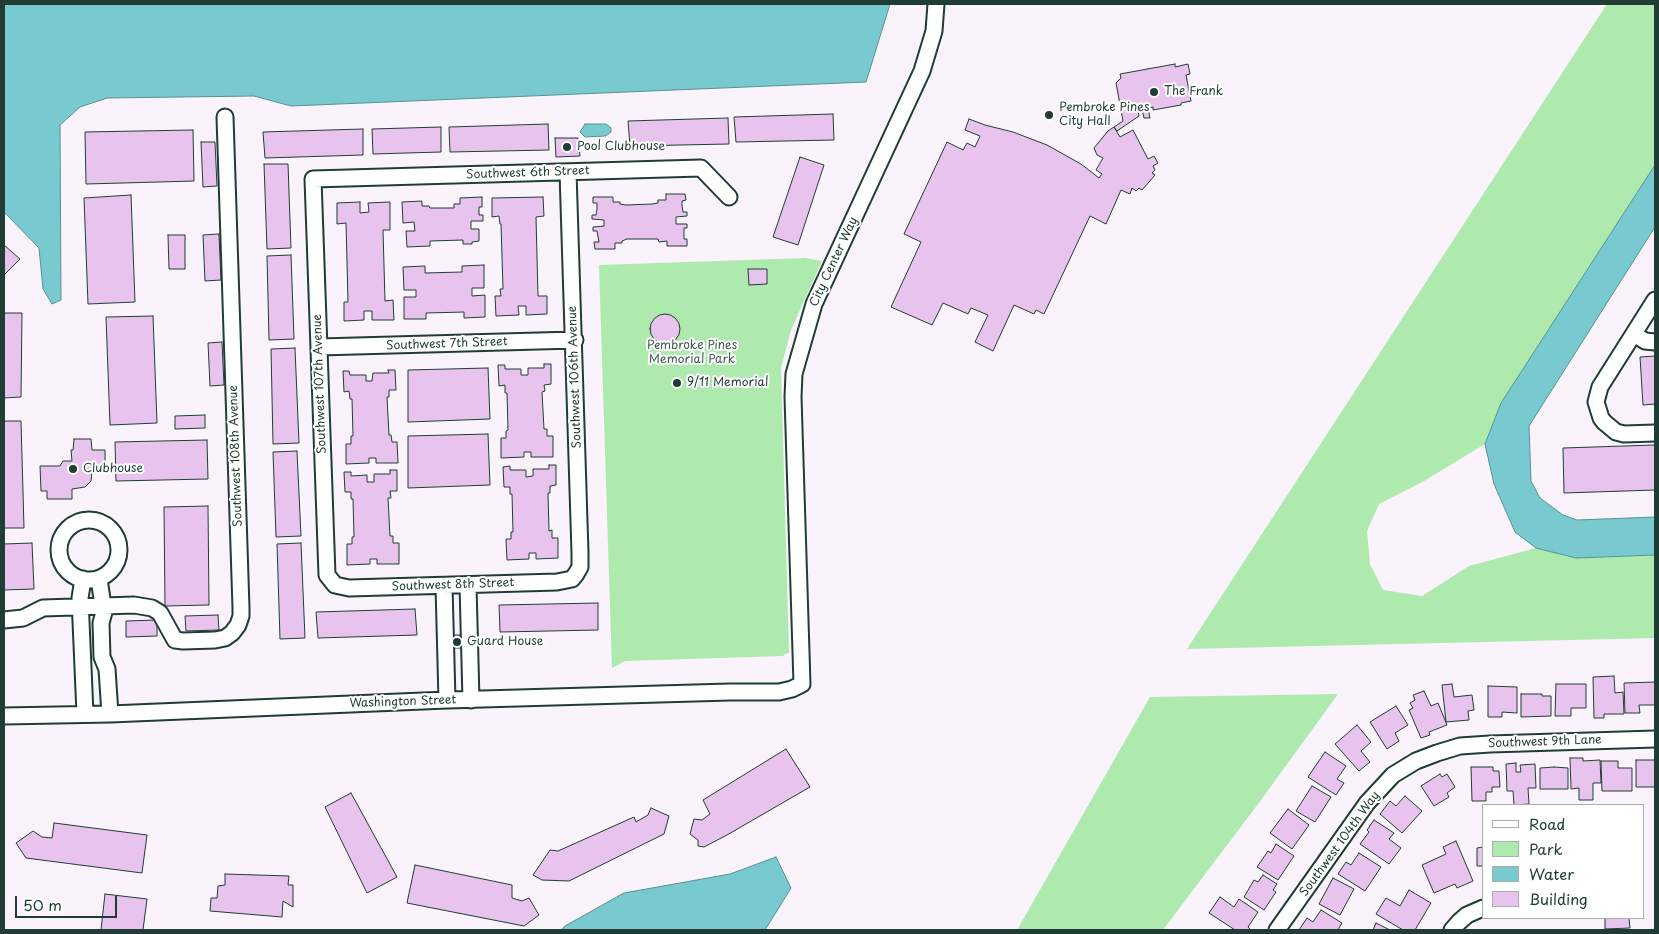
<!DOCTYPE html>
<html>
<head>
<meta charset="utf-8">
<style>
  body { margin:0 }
  #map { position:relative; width:1659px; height:934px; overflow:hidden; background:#faf3fc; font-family:"Playpen Sans",sans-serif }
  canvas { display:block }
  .frame { position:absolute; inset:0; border:5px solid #1f3d34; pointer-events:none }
  .legend { position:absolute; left:1482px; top:804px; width:162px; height:115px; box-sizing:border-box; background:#fff; border:1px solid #a5b1ae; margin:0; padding:6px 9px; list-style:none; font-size:15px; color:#1f3d34 }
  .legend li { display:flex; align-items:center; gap:10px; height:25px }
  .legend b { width:25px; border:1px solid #a5b1ae }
  .scale { position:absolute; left:15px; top:896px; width:102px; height:22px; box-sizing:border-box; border:2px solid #1f3d34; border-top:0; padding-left:6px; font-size:15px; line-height:18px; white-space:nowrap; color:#1f3d34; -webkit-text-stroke:4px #fff; paint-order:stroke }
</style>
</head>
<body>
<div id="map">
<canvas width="1659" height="934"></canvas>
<div class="frame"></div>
<ul class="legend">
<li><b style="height:6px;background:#fff"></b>Road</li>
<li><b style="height:14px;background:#aee9ae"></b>Park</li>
<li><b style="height:14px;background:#79cad0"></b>Water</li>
<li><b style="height:14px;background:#e8c3ee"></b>Building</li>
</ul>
<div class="scale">50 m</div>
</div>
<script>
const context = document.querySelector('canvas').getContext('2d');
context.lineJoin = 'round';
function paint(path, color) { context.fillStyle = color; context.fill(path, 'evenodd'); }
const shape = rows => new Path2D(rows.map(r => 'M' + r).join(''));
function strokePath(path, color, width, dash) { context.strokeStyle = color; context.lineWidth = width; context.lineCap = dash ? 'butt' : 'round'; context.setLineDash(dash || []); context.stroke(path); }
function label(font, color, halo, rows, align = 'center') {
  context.font = font + ' "Playpen Sans",sans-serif'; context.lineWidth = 4; context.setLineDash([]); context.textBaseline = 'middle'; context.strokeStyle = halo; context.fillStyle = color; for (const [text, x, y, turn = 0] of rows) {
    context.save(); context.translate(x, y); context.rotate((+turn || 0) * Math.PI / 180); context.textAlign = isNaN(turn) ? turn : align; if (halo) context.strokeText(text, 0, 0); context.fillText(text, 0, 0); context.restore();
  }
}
paint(shape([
  [1607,4,1655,4,1655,165,1501,403,1485,444,1424,481,1379,504,1367,531,1370,564,1383,590,1422,596,1469,566,1536,548,1576,558,1655,555,1655,638,1187,649],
  [805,258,822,261,791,330,781,368,789,653,785,654,783,656,625,661,612,668,599,265],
  [1338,694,1261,800,1163,930,1017,930,1150,697]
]), '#aee9ae');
const water = shape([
  [4,4,890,4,866,82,291,106,254,96,107,98,80,107,60,125,61,300,52,304,43,289,39,248,4,212,4,4],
  [585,124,606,124,611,128,611,132,606,136,585,137,580,132,585,124],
  [1655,165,1655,227,1529,426,1531,481,1540,498,1563,515,1577,520,1655,517,1655,555,1576,558,1536,548,1515,532,1494,484,1485,444,1501,403,1655,165],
  [776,857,791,888,765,930,561,930,565,926,624,893,730,874,776,857]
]);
paint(water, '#79cad0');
strokePath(water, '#559292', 1);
const building = shape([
  [1175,64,1175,67,1188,64,1190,74,1186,75,1191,101,1181,103,1181,105,1153,110,1153,107,1148,108,1150,118,1144,118,1142,109,1138,110,1139,116,1117,131,1114,127,1123,121,1116,83,1121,78,1120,74,1175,64],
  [833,114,834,140,736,142,734,117,833,114],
  [728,118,729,144,630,146,628,121,728,118],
  [969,119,985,125,1013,132,1047,145,1081,164,1099,178,1102,174,1096,170,1103,158,1097,155,1094,148,1108,131,1114,127,1120,137,1133,130,1148,159,1154,156,1158,163,1153,166,1155,170,1152,173,1155,175,1142,190,1139,188,1136,191,1132,188,1130,194,1121,190,1106,224,1090,216,1044,314,1036,310,1034,314,1014,305,993,351,975,342,988,315,971,308,968,314,943,303,932,325,891,307,921,242,904,234,947,142,963,150,967,143,975,147,980,136,965,130,969,119],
  [548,124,549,150,450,152,449,127,548,124],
  [441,127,441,152,373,154,372,129,441,127],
  [363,129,363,155,265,158,263,132,363,129],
  [193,130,194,181,86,184,85,132,193,130],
  [555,138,578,138,580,156,556,157,555,138],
  [201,142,215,142,217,186,203,187,201,142],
  [800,157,824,165,798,245,773,237,800,157],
  [264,164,288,164,291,248,267,249,264,164],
  [666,194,685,194,686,200,682,201,682,206,683,212,687,212,687,216,676,217,676,224,687,224,687,228,684,228,684,239,687,239,687,246,667,246,667,241,659,242,658,239,627,239,622,241,622,243,615,243,615,249,595,249,594,242,599,242,597,231,593,231,593,227,604,226,604,220,592,219,592,215,596,215,597,209,597,203,593,203,593,197,613,197,613,202,620,202,620,204,626,205,652,204,658,203,658,200,666,200,666,194],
  [131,195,135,302,88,304,84,198,131,195],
  [482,197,482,207,479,207,479,215,483,215,483,221,471,221,471,229,479,229,479,241,472,242,472,244,463,244,463,240,430,241,430,246,407,247,406,231,415,231,414,222,403,223,402,202,422,201,422,206,429,206,430,208,454,208,454,204,460,204,460,198,482,197],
  [543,197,544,216,536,217,538,296,547,296,547,314,526,315,526,306,518,306,519,315,496,316,495,296,501,296,500,289,503,289,501,224,500,224,499,216,492,217,492,198,543,197],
  [360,202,360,213,369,212,368,203,390,202,390,230,383,230,385,301,393,300,394,320,372,320,372,311,364,311,364,320,344,321,344,302,348,302,346,223,337,224,337,203,360,202],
  [219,234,221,280,205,281,203,235,219,234],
  [168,235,185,235,185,269,169,269,168,235],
  [4,245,20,259,4,275,4,245],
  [291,255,294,339,269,340,267,256,291,255],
  [484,265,484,288,472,288,472,296,485,295,485,317,464,318,464,312,426,313,426,319,404,319,404,297,416,297,416,290,404,290,403,267,425,266,425,273,462,272,462,266,484,265],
  [748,269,767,269,767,284,749,285,748,269],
  [4,313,22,313,21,397,4,398,4,313],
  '650 329a15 15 0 1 1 30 0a15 15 0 1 1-30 0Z',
  [153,316,157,423,110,425,106,317,153,316],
  [222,342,224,385,210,386,208,343,222,342],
  [295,348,299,443,273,444,271,349,295,348],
  [1655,356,1655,404,1643,405,1640,357,1655,356],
  [544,364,551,364,551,384,544,385,545,391,542,392,544,429,547,429,547,436,553,436,553,457,531,457,531,452,524,452,524,457,501,458,501,438,506,438,506,431,508,430,507,393,505,393,505,385,499,386,498,365,505,365,505,369,521,369,521,375,528,375,528,368,544,368,544,364],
  [488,368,490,419,408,422,408,370,488,368],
  [388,370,395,370,396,390,389,390,389,397,387,397,389,435,391,435,392,442,397,442,398,463,376,463,376,458,369,458,369,463,346,464,346,444,351,444,351,436,353,436,352,399,350,399,349,391,344,392,343,371,349,371,350,375,366,375,366,381,372,381,373,373,389,373,388,370],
  [205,415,205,428,175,429,175,416,205,415],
  [4,421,21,421,24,528,4,528,4,421],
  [488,434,490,485,408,488,408,436,488,434],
  [74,439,91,439,92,450,105,450,105,472,92,472,91,481,85,487,72,489,72,499,47,499,47,491,41,491,40,466,60,466,63,461,72,461,71,450,73,450,74,439],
  [207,440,208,479,116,481,115,442,207,440],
  [1655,445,1655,490,1564,493,1563,448,1655,445],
  [297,451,301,536,276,537,273,452,297,451],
  [549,465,556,465,556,485,550,486,550,493,548,493,549,531,552,530,552,538,558,538,558,558,536,559,536,553,529,553,529,559,507,560,506,539,511,539,511,532,513,532,512,494,510,494,510,487,504,487,503,467,510,466,510,470,526,470,526,477,533,476,533,469,549,469,549,465],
  [390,470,397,470,397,491,390,491,391,498,388,498,390,536,393,536,393,543,399,543,399,564,377,564,377,559,370,559,370,564,347,565,347,544,352,544,352,537,354,537,353,499,351,499,351,492,345,492,344,472,351,472,351,476,367,475,367,482,374,482,374,474,390,474,390,470],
  [208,506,209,605,165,606,164,507,208,506],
  [32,543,34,589,4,590,4,544,32,543],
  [301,543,305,638,280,639,277,544,301,543],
  [598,603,598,630,500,632,499,605,598,603],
  [415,609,417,635,318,638,316,612,415,609],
  [218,615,219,630,186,631,185,616,218,615],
  [157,620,157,636,126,637,126,621,157,620],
  [453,635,460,635,461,648,454,648,453,635],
  [1614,676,1615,693,1623,692,1624,714,1604,714,1604,718,1594,718,1593,677,1614,676],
  [1655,682,1655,705,1639,705,1640,713,1625,713,1624,683,1655,682],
  [1452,684,1454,697,1472,695,1474,710,1468,711,1469,720,1446,722,1442,685,1452,684],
  [1556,684,1586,684,1586,708,1571,708,1571,716,1555,716,1556,684],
  [1488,686,1517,687,1517,713,1502,712,1502,717,1488,717,1488,686],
  [1424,691,1431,706,1438,703,1447,725,1429,732,1430,735,1421,738,1409,710,1413,708,1410,703,1415,700,1413,695,1424,691],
  [1521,694,1542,694,1542,696,1551,696,1551,716,1521,717,1521,694],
  [1396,706,1408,725,1395,733,1399,741,1387,749,1370,722,1396,706],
  [1357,725,1371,742,1361,751,1370,762,1359,771,1335,744,1357,725],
  [786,749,810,787,727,835,704,847,698,846,698,840,690,834,694,819,702,820,710,814,703,800,786,749],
  [1325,752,1346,766,1337,779,1344,783,1336,795,1308,777,1325,752],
  [1570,758,1583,758,1583,761,1600,760,1601,783,1593,783,1593,800,1579,800,1579,788,1571,789,1570,758],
  [1636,760,1655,760,1655,787,1636,787,1636,760],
  [1601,761,1618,761,1618,768,1632,768,1632,791,1602,791,1601,761],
  [1516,763,1516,772,1521,772,1520,765,1535,764,1536,788,1528,788,1529,804,1514,805,1513,791,1507,791,1506,764,1516,763],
  [1471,767,1493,767,1493,771,1499,771,1500,787,1492,787,1492,792,1486,792,1486,801,1472,801,1471,767],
  [1554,767,1568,768,1568,789,1540,789,1540,768,1554,767],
  [1440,774,1442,777,1447,774,1455,787,1447,793,1449,797,1434,806,1421,786,1440,774],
  [1312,786,1331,797,1315,822,1296,811,1312,786],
  [351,793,397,877,367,893,325,807,351,793],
  [1405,796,1422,811,1402,833,1380,814,1390,801,1396,806,1405,796],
  [651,808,669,816,664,834,569,881,542,880,533,875,550,850,558,851,634,817,636,822,648,815,651,808],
  [1288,809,1309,825,1292,849,1270,833,1288,809],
  [1374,820,1394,833,1389,839,1401,848,1389,864,1360,844,1369,832,1367,830,1374,820],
  [54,823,147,835,142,873,26,858,16,843,33,831,42,837,52,838,54,823],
  [1456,841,1473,881,1457,888,1455,884,1434,893,1422,865,1446,854,1443,847,1456,841],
  [1276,844,1294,856,1278,880,1257,867,1268,851,1271,853,1276,844],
  [1483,847,1483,866,1477,866,1477,848,1483,847],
  [1359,853,1381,867,1365,891,1338,874,1346,862,1351,865,1359,853],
  [415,865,512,885,512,898,522,901,529,898,539,915,524,926,407,903,415,865],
  [225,874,289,876,288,885,293,885,293,907,283,901,282,917,210,911,211,898,217,898,218,886,225,885,225,874],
  [1263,875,1277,884,1273,890,1276,892,1264,910,1244,897,1254,880,1258,882,1263,875],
  [1333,878,1354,889,1340,915,1319,904,1333,878],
  [1409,890,1431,903,1415,930,1403,930,1376,914,1386,898,1400,906,1409,890],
  [105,894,147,899,143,930,101,930,105,894],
  [1220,897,1234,907,1239,899,1258,912,1248,927,1251,930,1235,930,1209,913,1220,897],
  [1321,910,1342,923,1338,930,1299,930,1307,918,1313,922,1321,910],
  [1605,918,1629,918,1630,928,1605,929,1605,918],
  [1376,923,1390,930,1373,930,1376,923]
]);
paint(building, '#e8c3ee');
strokePath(building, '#1f3d34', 1);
const minor = shape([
  [568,172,580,553,580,567,576,574,572,579,557,582,349,588,335,585,327,575,313,179,701,168,729,197],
  [1655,300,1600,387,1596,402,1601,418,1604,422,1616,432,1624,434,1655,433],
  [1634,334,1645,341,1655,342],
  [319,347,575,340],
  '59 550a30 30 0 1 1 60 0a30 30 0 1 1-60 0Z',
  [83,579,80,598,85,714],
  [99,579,104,612,101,623,102,657,107,669,110,714],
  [468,585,471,700],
  [444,586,447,700],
  [4,620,23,618,43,608,134,605,152,608,160,613,175,640,183,641,215,640,225,638,232,633,238,625,241,616,241,608,225,117],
  [4,716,110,714,447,700,730,692,779,692,792,689,802,684,793,397,794,374,814,304,922,71,934,31,936,4],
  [1277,930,1367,803,1393,775,1416,761,1437,753,1460,746,1490,744,1655,739],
  [1452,930,1459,922,1467,915,1483,908]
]);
strokePath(minor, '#1f3d34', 19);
strokePath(minor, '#fff', 15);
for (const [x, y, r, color] of [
  [1154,92,5,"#1f3d34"],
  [1049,115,5,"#1f3d34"],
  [567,147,5,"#1f3d34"],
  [677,383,5,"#1f3d34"],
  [73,469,5,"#1f3d34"],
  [457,642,5,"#1f3d34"]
]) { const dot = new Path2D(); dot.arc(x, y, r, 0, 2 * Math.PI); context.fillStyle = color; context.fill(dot); strokePath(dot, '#fff', 2); }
label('12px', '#1f3d34', '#fff', [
  ["The Frank",1164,92],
  ["Pembroke Pines",1059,108],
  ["City Hall",1059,122],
  ["Pool Clubhouse",577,147],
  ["9/11 Memorial",687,383],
  ["Clubhouse",83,469],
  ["Guard House",467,642]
], 'left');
label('12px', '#1f3d34', '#fff', [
  ["Southwest 6th Street",528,173,-2],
  ["City Center Way",834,262,-65],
  ["Southwest 7th Street",447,344,-2],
  ["Southwest 106th Avenue",575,377,-92],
  ["Southwest 107th Avenue",320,384,-92],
  ["Southwest 108th Avenue",236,456,-92],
  ["Southwest 8th Street",453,585,-2],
  ["Washington Street",403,702,-2],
  ["Southwest 9th Lane",1545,742,-2],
  ["Southwest 104th Way",1340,844,-54]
]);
label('12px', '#3c5f4c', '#fff', [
  ["Pembroke Pines",692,346],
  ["Memorial Park",692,360]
]);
</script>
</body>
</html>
